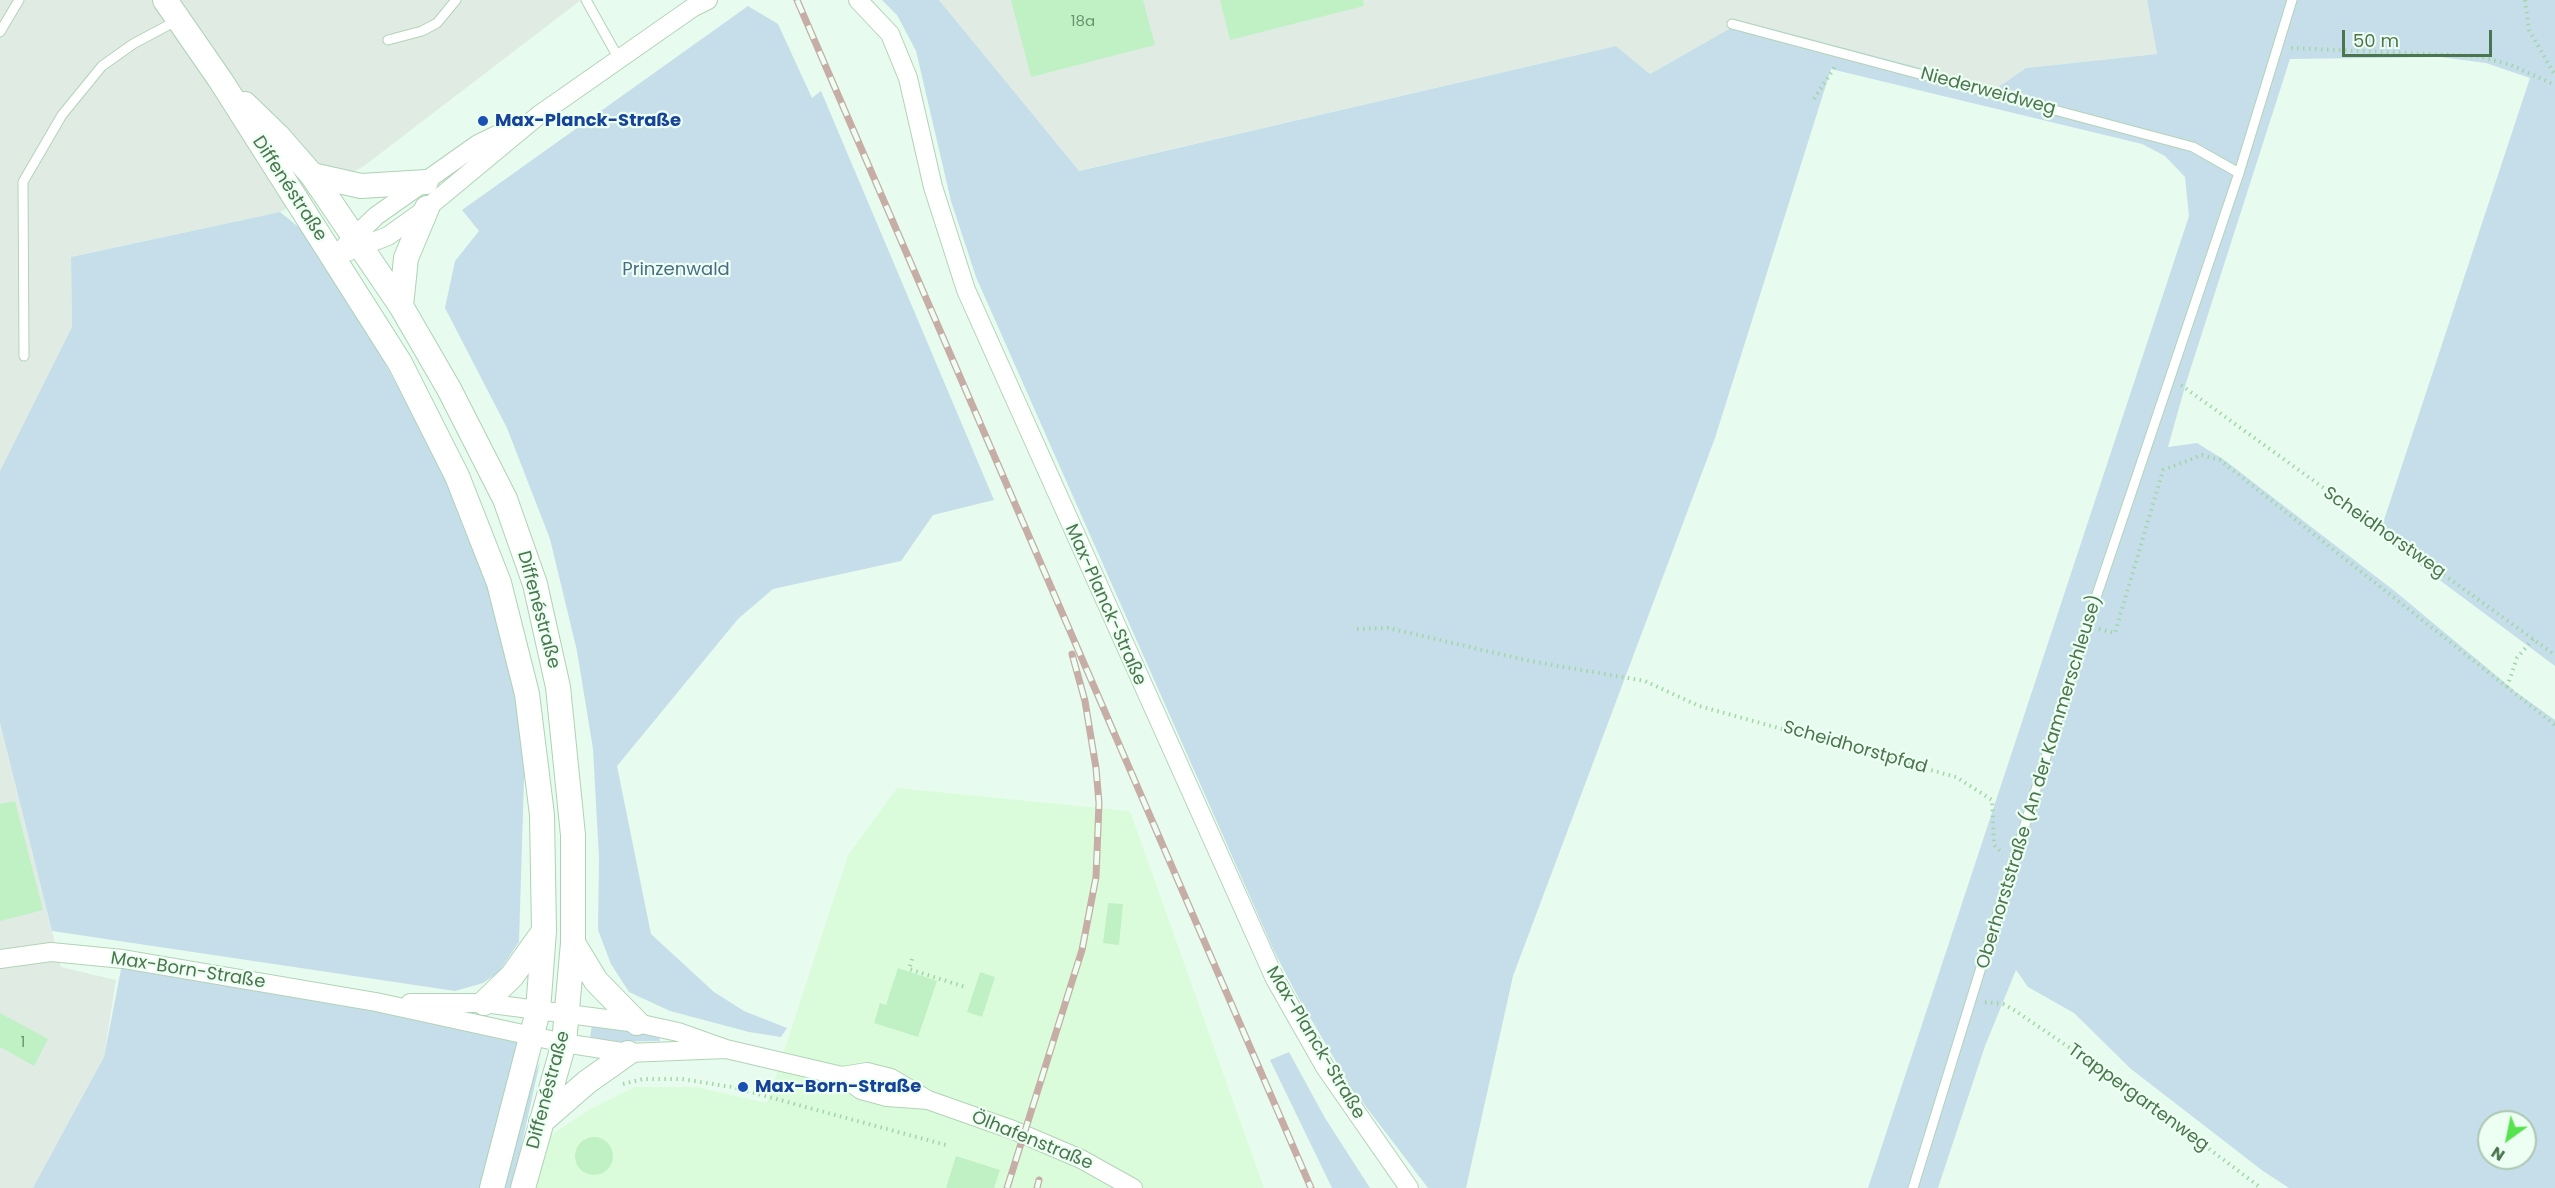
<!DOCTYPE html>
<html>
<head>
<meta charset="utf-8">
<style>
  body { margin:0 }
  #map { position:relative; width:2555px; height:1188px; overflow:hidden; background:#e7fcee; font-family:Poppins,sans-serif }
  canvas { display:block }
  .north { position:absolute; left:2477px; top:1110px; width:60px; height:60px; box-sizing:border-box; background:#edfff3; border:2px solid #acc8b1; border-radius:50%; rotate:213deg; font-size:16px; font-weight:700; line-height:24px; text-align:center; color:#4b754e }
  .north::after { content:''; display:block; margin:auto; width:21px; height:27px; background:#57e34f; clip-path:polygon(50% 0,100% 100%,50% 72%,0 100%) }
  .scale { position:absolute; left:2342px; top:30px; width:150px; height:27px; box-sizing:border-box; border:3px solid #4b754e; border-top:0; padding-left:8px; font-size:18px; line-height:21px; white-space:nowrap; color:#4b754e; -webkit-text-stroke:4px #edfff3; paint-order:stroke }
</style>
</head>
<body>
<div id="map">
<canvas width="2555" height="1188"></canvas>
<div class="north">N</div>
<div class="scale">50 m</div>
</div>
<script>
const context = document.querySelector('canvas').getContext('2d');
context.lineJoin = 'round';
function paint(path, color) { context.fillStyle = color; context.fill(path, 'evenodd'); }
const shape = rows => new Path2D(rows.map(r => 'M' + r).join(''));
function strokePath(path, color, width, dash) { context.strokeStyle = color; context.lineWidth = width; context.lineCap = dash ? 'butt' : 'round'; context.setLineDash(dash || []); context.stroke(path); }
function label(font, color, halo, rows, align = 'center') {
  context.font = font + ' Poppins,sans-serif'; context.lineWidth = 4.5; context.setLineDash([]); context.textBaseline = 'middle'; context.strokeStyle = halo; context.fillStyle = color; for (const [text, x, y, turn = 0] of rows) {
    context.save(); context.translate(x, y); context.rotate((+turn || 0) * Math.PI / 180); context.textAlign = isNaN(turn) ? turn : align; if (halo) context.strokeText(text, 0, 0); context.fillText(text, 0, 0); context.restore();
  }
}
paint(shape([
  [897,788,1130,811,1264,1188,485,1188,490,1176,590,1109,634,1087,696,1087,767,1103,848,855]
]), '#dbfcdb');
paint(shape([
  [0,0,581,0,364,166,280,212,71,257,72,327,0,471],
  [939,0,2147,0,2157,54,2026,68,1997,88,1743,21,1650,74,1616,46,1078,171],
  [0,723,61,967,116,980,104,1057,36,1188,0,1188]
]), '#e0ece3');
paint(shape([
  [882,0,939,0,1079,171,1616,46,1650,74,1743,21,1997,88,2026,68,2157,54,2147,0,2555,0,2555,666,2379,535,2530,78,2486,63,2440,57,2290,59,2186,383,2168,447,2197,443,2223,459,2396,592,2516,692,2555,720,2555,1188,2289,1188,2263,1171,2131,1069,2074,1013,2028,987,2016,970,1985,1046,1938,1188,1868,1188,2189,216,2185,177,2165,156,2142,144,1831,69,1715,438,1513,976,1466,1188,1428,1188,1351,1087,1298,997,1274,951,976,277,951,201,916,51,897,15],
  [2489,1122,2525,1122,2525,1158,2489,1158],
  [748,6,778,24,812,98,821,91,994,500,933,515,901,561,773,589,738,619,617,766,651,934,714,992,744,1011,787,1028,781,1037,749,1032,670,1011,629,992,611,964,598,930,599,858,593,749,577,651,550,539,507,428,445,308,455,261,479,231,462,210],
  [280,212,301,229,368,332,430,446,467,527,501,627,525,747,519,942,498,973,483,983,455,991,52,931,0,723,0,471,72,327,71,257],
  [123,959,532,1035,492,1188,33,1188,104,1057],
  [592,1025,635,1030,659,1037,660,1041,604,1042,590,1038],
  [1289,1052,1325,1118,1370,1188,1332,1188,1270,1060],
  [540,1062,512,1188,502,1188,534,1074]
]), '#c5deea');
paint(shape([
  [1011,0,1143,0,1155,45,1031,77],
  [1220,0,1363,0,1364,6,1230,40],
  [15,801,43,910,0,921,0,804],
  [1108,903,1123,904,1119,945,1103,943],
  [898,968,937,981,918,1037,874,1023,880,1003,886,1005],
  [980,972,995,977,982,1017,967,1012],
  [0,1013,48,1039,34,1066,0,1047],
  '575 1156a19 19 0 1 1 38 0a19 19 0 1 1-38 0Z',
  [956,1156,1000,1170,994,1188,946,1188]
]), '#bff1c5');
const lane = shape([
  [586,0,619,59],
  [1732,24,2193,147,2239,173],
  [0,32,19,0],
  [388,40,422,31,437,23,456,0],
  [24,356,23,182,62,115,102,66,133,44,176,21],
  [1913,1188,2086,627,2239,173,2292,0]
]);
const street = shape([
  [858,0,890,34,908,78,933,187,966,290,1275,979,1325,1067,1409,1188],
  [345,246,376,216,478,144,513,127],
  [334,257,388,236,427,208,539,115,692,8,708,0],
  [0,959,51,952,123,959,376,1002,564,1043,628,1053,726,1049],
  [410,1003,484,1003,637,1023,678,1032,726,1049,842,1076,861,1090,887,1097,928,1100],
  [842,1076,867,1072,891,1078,928,1100,1013,1130,1081,1159,1133,1188]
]);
const secondary = shape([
  [165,0,221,81,400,363,457,476,499,583,527,694,542,815,544,931,538,1011,492,1188],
  [245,104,278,136,312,175,401,306,449,389,505,499,535,584,558,687,573,835,573,943,564,1043,523,1188],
  [312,175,361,186,426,182],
  [401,306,406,258,427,208],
  [573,943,596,981,637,1023],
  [484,1003,512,976,544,931],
  [541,1122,587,1082,628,1053]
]);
strokePath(lane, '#b2d3b7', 11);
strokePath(street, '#b2d3b7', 20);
strokePath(secondary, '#add2b3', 26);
strokePath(shape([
  [2525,0,2529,30,2555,75],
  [2291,48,2478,56,2511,65,2555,85],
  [1814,99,1836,65],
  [2181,385,2555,655],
  [1357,629,1388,628,1530,661,1645,681,1699,706,1956,777,1992,800,1994,845,2003,854],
  [2099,629,2115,633,2163,470,2202,455,2220,460,2555,725],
  [2507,687,2517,658,2533,639],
  [912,959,909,969,965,987],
  [1985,1002,2003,1004,2014,1010,2123,1084,2261,1188],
  [623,1084,643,1079,682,1079,732,1087,946,1145]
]), '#a2d6a7', 4, [1.5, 4.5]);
strokePath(lane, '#fff', 9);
strokePath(street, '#fff', 18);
strokePath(secondary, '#fff', 24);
const rail = shape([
  [797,0,1311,1188],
  [1007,1188,1082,950,1096,877,1099,803,1096,768,1085,701,1072,654],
  [1037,1188,1039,1180]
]);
strokePath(rail, '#c6ada5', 7);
strokePath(rail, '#edfff3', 4.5, [14]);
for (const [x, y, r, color] of [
  [483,121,6,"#1a4fb4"],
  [743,1087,6,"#1a4fb4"]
]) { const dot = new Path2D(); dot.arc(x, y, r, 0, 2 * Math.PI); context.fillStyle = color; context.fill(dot); strokePath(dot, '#edfff3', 2); }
label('15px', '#68946c', null, [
  ["18a",1083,22],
  ["1",23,1043]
]);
label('18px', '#4b754e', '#edfff3', [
  ["Niederweidweg",1988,92,15],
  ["Diffenéstraße",289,189,57],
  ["Scheidhorstweg",2384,533,35],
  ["Max-Planck-Straße",1105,605,66],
  ["Diffenéstraße",538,610,75],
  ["Scheidhorstpfad",1855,748,16],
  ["Oberhorststraße (An der Kammerschleuse)",2040,782,-73],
  ["Max-Born-Straße",188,971,9],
  ["Max-Planck-Straße",1315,1043,59],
  ["Diffenéstraße",549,1090,-75],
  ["Trappergartenweg",2138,1098,36],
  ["Ölhafenstraße",1032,1141,22]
]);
label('bold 18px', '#164399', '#edfff3', [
  ["Max-Planck-Straße",495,121],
  ["Max-Born-Straße",755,1087]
], 'left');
label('18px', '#496c86', '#edfff3', [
  ["Prinzenwald",676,270]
]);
</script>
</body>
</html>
